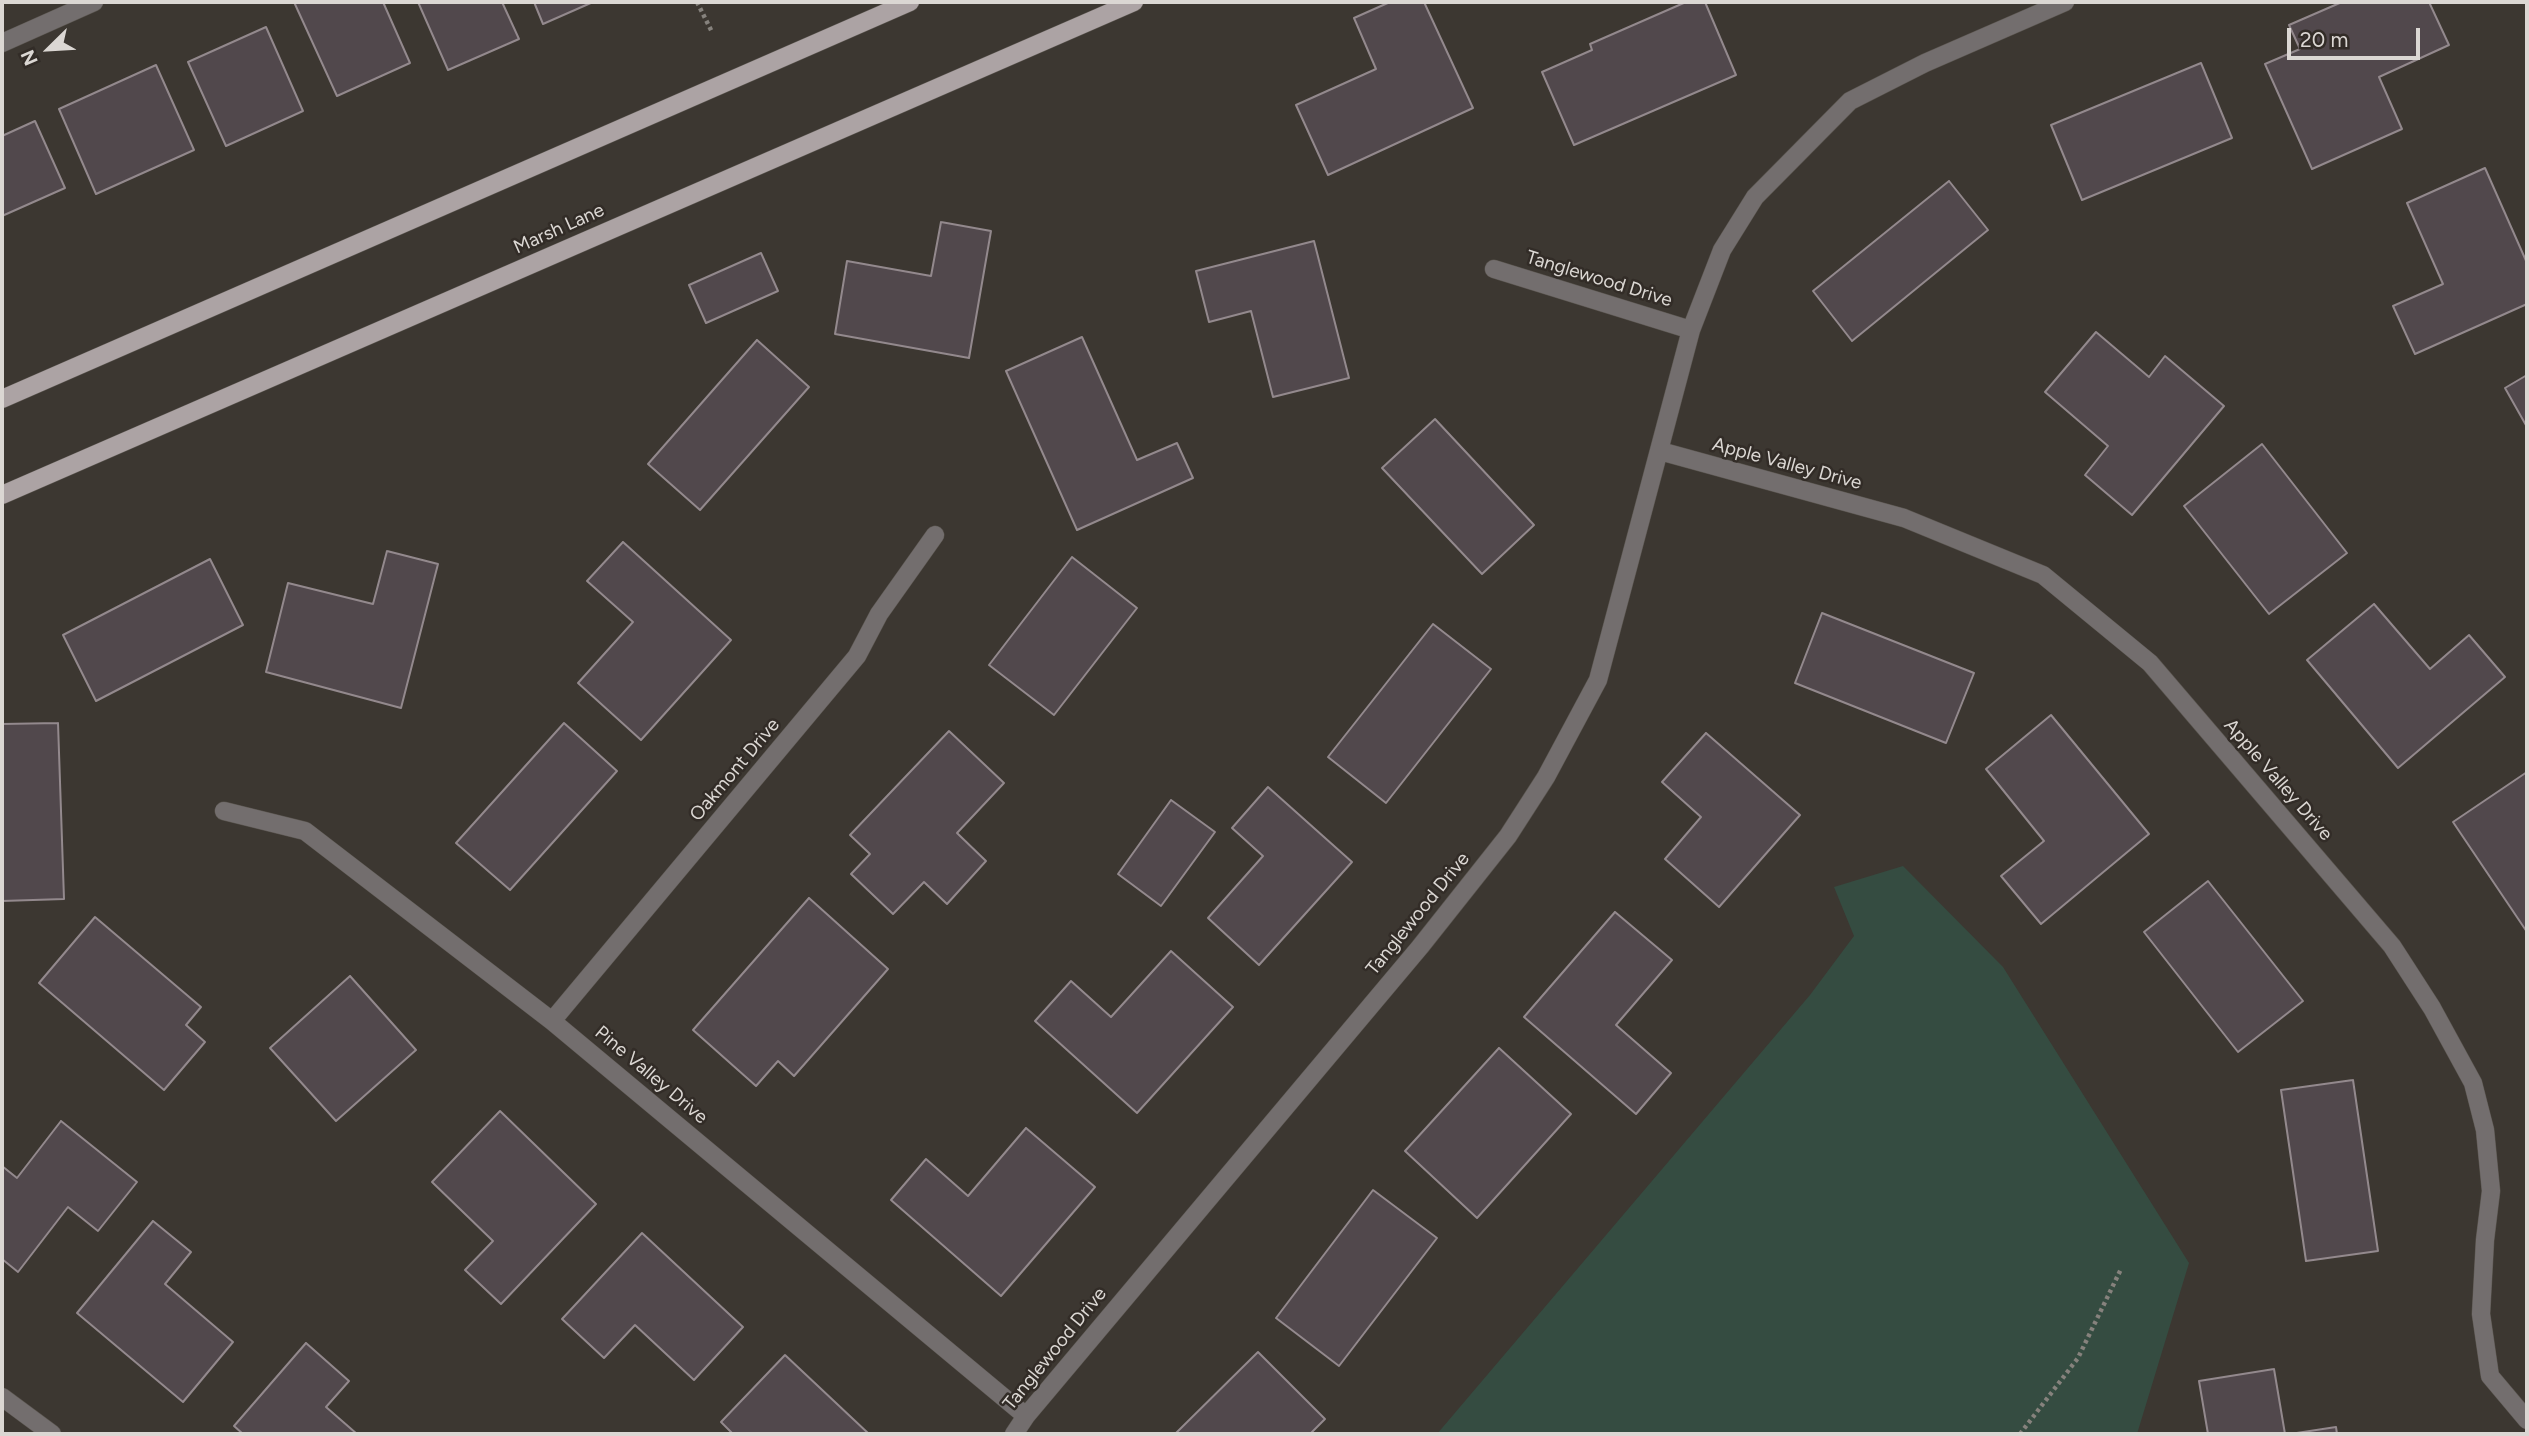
<!DOCTYPE html>
<html>
<head>
<meta charset="utf-8">
<style>
  body { margin:0 }
  #map { position:relative; width:2529px; height:1436px; overflow:hidden; background:#3c3731; font-family:Figtree,sans-serif }
  canvas { display:block }
  .frame { position:absolute; inset:0; border:4px solid #dbd7d3; pointer-events:none }
  .north { position:absolute; left:14px; top:14px; width:70px; height:70px; -webkit-text-stroke:5px #322c27; paint-order:stroke; rotate:246deg; font-size:19px; font-weight:700; line-height:28px; text-align:center; color:#dbd7d3 }
  .north::after { content:''; display:block; margin:auto; width:24px; height:32px; background:#dbd7d3; clip-path:polygon(50% 0,100% 100%,50% 72%,0 100%) }
  .scale { position:absolute; left:2287px; top:28px; width:133px; height:32px; box-sizing:border-box; border:4px solid #dbd7d3; border-top:0; padding-left:9px; font-size:21px; line-height:24px; white-space:nowrap; color:#dbd7d3; -webkit-text-stroke:5px #322c27; paint-order:stroke }
</style>
</head>
<body>
<div id="map">
<canvas width="2529" height="1436"></canvas>
<div class="frame"></div>
<div class="north">N</div>
<div class="scale">20 m</div>
</div>
<script>
const context = document.querySelector('canvas').getContext('2d');
context.lineJoin = 'round';
function paint(path, color) { context.fillStyle = color; context.fill(path, 'evenodd'); }
const shape = rows => new Path2D(rows.map(r => 'M' + r).join(''));
function strokePath(path, color, width, dash) { context.strokeStyle = color; context.lineWidth = width; context.lineCap = dash ? 'butt' : 'round'; context.setLineDash(dash || []); context.stroke(path); }
function label(font, color, halo, rows, align = 'center') {
  context.font = font + ' Figtree,sans-serif'; context.lineWidth = 5; context.setLineDash([]); context.textBaseline = 'middle'; context.strokeStyle = halo; context.fillStyle = color; for (const [text, x, y, turn = 0] of rows) {
    context.save(); context.translate(x, y); context.rotate((+turn || 0) * Math.PI / 180); context.textAlign = isNaN(turn) ? turn : align; if (halo) context.strokeText(text, 0, 0); context.fillText(text, 0, 0); context.restore();
  }
}
paint(shape([
  [1903,866,2003,967,2189,1263,2137,1434,1437,1434,1810,995,1854,936,1834,887]
]), '#354c41');
const building = shape([
  [294,2,383,2,410,63,337,96,294,2],
  [418,2,502,2,519,39,448,70,418,2],
  [534,2,593,2,543,24,534,2],
  [1390,2,1424,2,1473,108,1328,175,1296,105,1376,69,1354,18,1390,2],
  [1686,2,1705,2,1736,75,1574,145,1542,72,1592,50,1590,44,1686,2],
  [2342,2,2429,2,2449,45,2379,77,2402,129,2312,169,2265,64,2300,49,2289,25,2342,2],
  [266,27,303,111,226,146,188,62,266,27],
  [2201,63,2232,138,2082,200,2051,125,2201,63],
  [156,65,194,150,96,194,59,109,156,65],
  [35,121,65,188,2,216,2,136,35,121],
  [2485,168,2527,263,2527,304,2415,354,2393,306,2443,284,2407,203,2485,168],
  [1949,181,1988,230,1852,341,1813,291,1949,181],
  [941,222,991,231,969,358,835,334,847,261,931,276,941,222],
  [1314,241,1349,378,1273,397,1251,311,1209,322,1196,271,1314,241],
  [761,253,778,291,706,323,689,285,761,253],
  [2096,332,2149,377,2165,356,2224,406,2132,515,2085,475,2108,446,2045,392,2096,332],
  [1082,337,1137,460,1177,443,1193,478,1077,530,1006,371,1082,337],
  [757,340,809,387,700,510,648,464,757,340],
  [2527,375,2527,427,2505,388,2527,375],
  [1435,419,1534,525,1482,574,1382,468,1435,419],
  [2262,444,2347,553,2269,614,2184,506,2262,444],
  [623,542,731,640,641,740,578,683,633,622,587,581,623,542],
  [387,551,438,564,401,708,266,672,288,583,373,604,387,551],
  [1072,557,1137,608,1054,715,989,665,1072,557],
  [210,559,243,625,96,701,63,635,210,559],
  [2374,604,2430,669,2469,635,2505,677,2398,768,2307,660,2374,604],
  [1822,613,1974,673,1946,743,1795,683,1822,613],
  [1433,624,1491,669,1386,803,1328,757,1433,624],
  [2051,715,2149,834,2041,924,2001,876,2044,841,1986,769,2051,715],
  [58,723,64,899,2,901,2,724,58,723],
  [564,723,617,771,510,890,456,843,564,723],
  [949,731,1004,783,957,833,986,861,947,904,924,882,893,914,851,874,870,854,850,835,949,731],
  [1706,733,1800,815,1719,907,1665,859,1701,817,1662,782,1706,733],
  [2527,772,2527,932,2453,822,2527,772],
  [1268,787,1352,862,1259,965,1208,918,1263,856,1232,828,1268,787],
  [1171,800,1215,832,1161,906,1118,874,1171,800],
  [2208,881,2303,1001,2238,1052,2144,932,2208,881],
  [809,898,888,969,794,1076,778,1061,756,1086,693,1030,809,898],
  [1615,912,1672,960,1616,1025,1671,1073,1636,1114,1524,1017,1615,912],
  [95,917,201,1007,186,1025,205,1042,164,1090,39,983,95,917],
  [1171,951,1233,1007,1137,1113,1035,1021,1071,981,1111,1017,1171,951],
  [350,976,416,1050,336,1121,270,1048,350,976],
  [1499,1048,1571,1114,1477,1218,1405,1151,1499,1048],
  [2353,1080,2378,1251,2306,1261,2281,1090,2353,1080],
  [500,1111,596,1204,501,1304,465,1270,493,1241,432,1182,500,1111],
  [61,1121,137,1182,98,1231,68,1207,18,1272,2,1259,2,1166,17,1178,61,1121],
  [1026,1128,1095,1187,1001,1296,891,1200,926,1159,968,1196,1026,1128],
  [1373,1190,1437,1238,1339,1366,1276,1318,1373,1190],
  [153,1221,191,1252,165,1284,233,1342,183,1402,77,1313,153,1221],
  [642,1233,743,1327,694,1380,635,1325,604,1358,562,1319,642,1233],
  [306,1343,349,1381,326,1407,357,1434,243,1434,234,1426,306,1343],
  [1258,1352,1325,1419,1310,1434,1175,1434,1258,1352],
  [785,1355,869,1434,733,1434,721,1422,785,1355],
  [2274,1369,2285,1434,2208,1434,2199,1381,2274,1369],
  [2336,1427,2337,1434,2290,1434,2336,1427]
]);
paint(building, '#51484c');
strokePath(building, '#93898d', 2);
const minor = shape([
  [2,43,94,2],
  [1494,269,1691,330],
  [1660,451,1904,518,2043,575,2150,663,2392,946,2432,1008,2473,1083,2485,1130,2491,1191,2485,1240,2481,1314,2490,1376,2527,1420],
  [224,811,305,831,552,1021,1026,1416],
  [552,1021,857,656,879,614,935,535],
  [2,1397,52,1434],
  [1014,1434,1026,1416,1420,947,1508,836,1546,777,1598,680,1691,330,1722,250,1755,197,1850,101,1925,63,2065,2]
]);
const major = shape([
  [2,399,910,2],
  [2,495,1134,2]
]);
strokePath(minor, '#59544e', 19);
strokePath(major, '#59544e', 19);
strokePath(shape([
  [697,2,712,32],
  [2020,1434,2078,1358,2121,1269]
]), '#86827d', 4.5, [3.5, 3.5]);
strokePath(minor, '#736e6e', 18);
strokePath(major, '#aca3a4', 18);
label('19px', '#dbd7d3', '#322c27', [
  ["Marsh Lane",559,229,-24],
  ["Tanglewood Drive",1599,279,17],
  ["Apple Valley Drive",1787,464,15],
  ["Oakmont Drive",735,770,-50],
  ["Apple Valley Drive",2278,780,49],
  ["Tanglewood Drive",1418,914,-51],
  ["Pine Valley Drive",651,1075,40],
  ["Tanglewood Drive",1055,1349,-51]
]);
</script>
</body>
</html>
